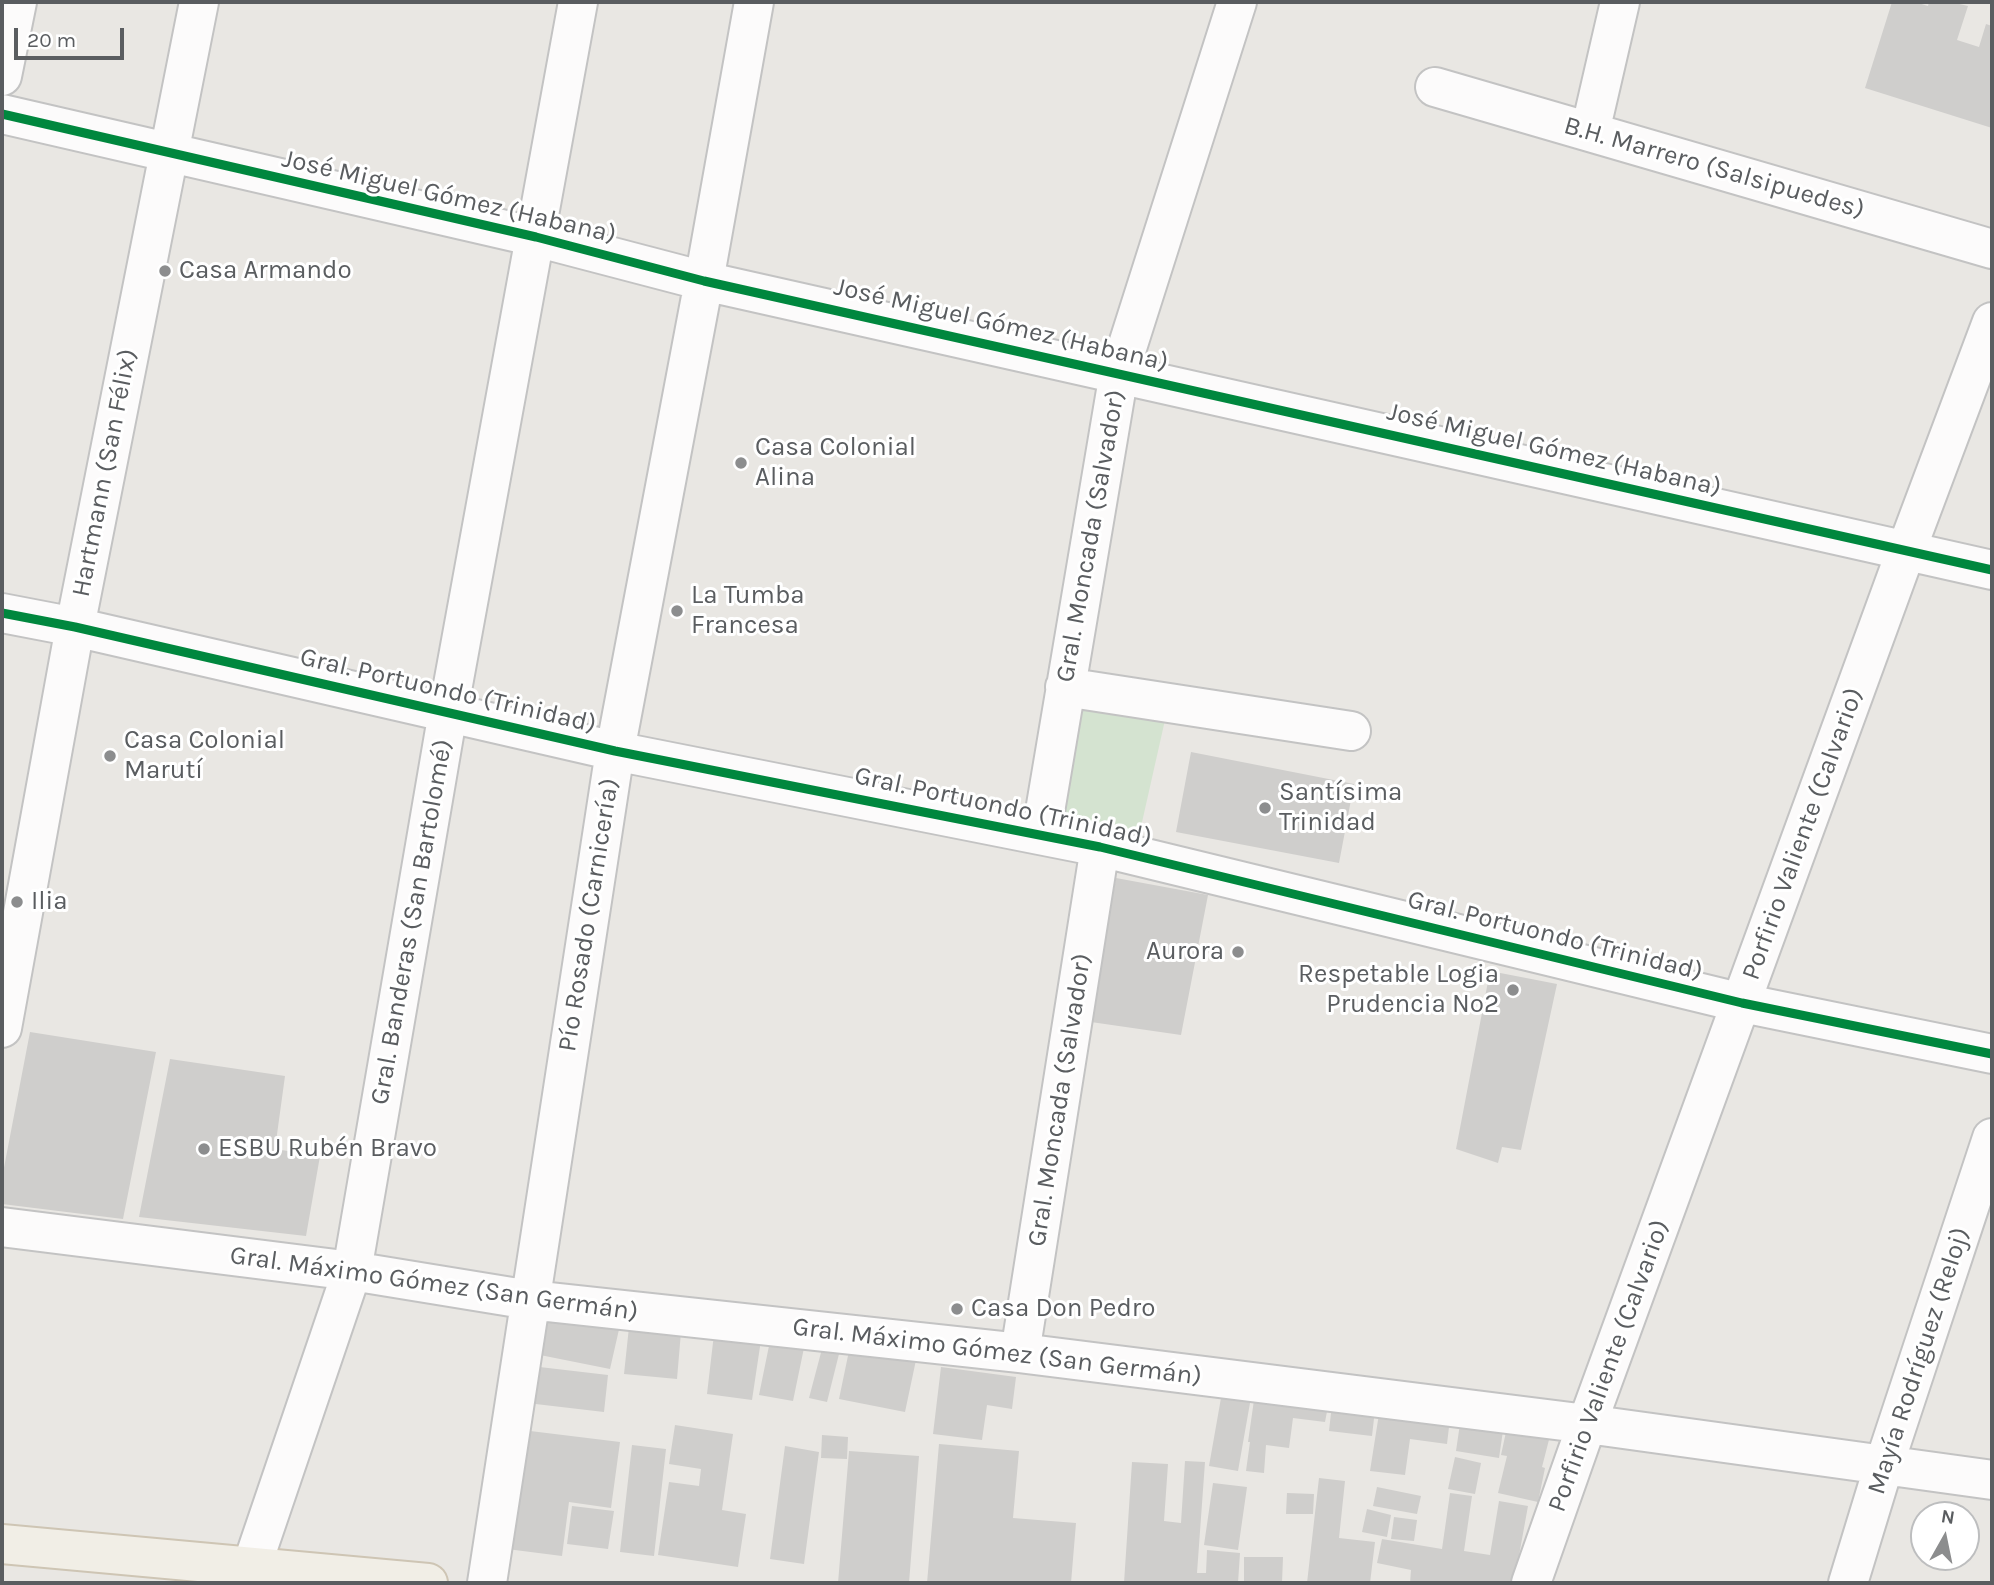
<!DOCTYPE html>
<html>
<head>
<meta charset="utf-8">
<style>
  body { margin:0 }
  #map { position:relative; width:1994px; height:1585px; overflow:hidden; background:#e9e7e3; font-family:Karla,sans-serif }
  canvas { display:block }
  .frame { position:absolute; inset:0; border:4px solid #5a5d60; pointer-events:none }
  .north { position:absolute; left:1910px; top:1501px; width:70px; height:70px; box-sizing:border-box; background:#fff; border:2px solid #bdbebf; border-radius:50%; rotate:9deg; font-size:19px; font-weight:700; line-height:28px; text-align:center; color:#5a5d60 }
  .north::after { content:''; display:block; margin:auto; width:24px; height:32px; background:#8c8d8e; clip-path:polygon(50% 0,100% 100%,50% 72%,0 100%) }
  .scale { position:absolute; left:14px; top:28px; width:110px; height:32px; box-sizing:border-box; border:4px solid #5a5d60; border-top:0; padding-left:9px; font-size:21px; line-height:24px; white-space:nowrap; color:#5a5d60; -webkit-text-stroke:5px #fff; paint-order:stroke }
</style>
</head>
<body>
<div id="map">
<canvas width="1994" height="1585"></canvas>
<div class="frame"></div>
<div class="north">N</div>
<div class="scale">20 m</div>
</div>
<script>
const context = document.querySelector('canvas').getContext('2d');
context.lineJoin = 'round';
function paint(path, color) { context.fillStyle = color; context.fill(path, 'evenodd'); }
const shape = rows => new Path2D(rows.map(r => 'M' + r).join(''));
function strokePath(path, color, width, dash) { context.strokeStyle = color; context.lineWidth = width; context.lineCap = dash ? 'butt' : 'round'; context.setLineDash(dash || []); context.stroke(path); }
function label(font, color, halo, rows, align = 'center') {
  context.font = font + ' Karla,sans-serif'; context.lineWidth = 6; context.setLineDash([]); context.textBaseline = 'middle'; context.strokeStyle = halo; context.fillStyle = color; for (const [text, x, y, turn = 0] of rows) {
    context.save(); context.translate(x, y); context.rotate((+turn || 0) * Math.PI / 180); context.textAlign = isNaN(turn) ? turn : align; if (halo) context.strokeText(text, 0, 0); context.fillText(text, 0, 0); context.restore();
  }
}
paint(shape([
  [1079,702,1165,720,1138,840,1054,823]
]), '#d4e3d0');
paint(shape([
  [1892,2,1915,2,1928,6,1929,2,1951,2,1968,6,1957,40,1979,47,1986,24,1992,26,1992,128,1865,88],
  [1191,752,1354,784,1339,863,1176,832],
  [1116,878,1208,895,1181,1035,1091,1022],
  [1490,971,1557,984,1521,1150,1502,1147,1498,1163,1456,1149],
  [30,1032,156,1052,123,1219,2,1204,2,1178],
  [170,1059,285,1076,275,1149,320,1156,306,1236,139,1217],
  [549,1311,620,1325,610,1369,540,1355],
  [629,1327,681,1332,677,1379,624,1374],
  [714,1334,761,1340,752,1400,707,1394],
  [771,1336,805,1343,793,1401,759,1395],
  [823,1345,840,1350,827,1402,809,1398],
  [850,1346,916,1360,905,1412,839,1399],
  [531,1366,608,1375,604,1412,527,1403],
  [941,1367,1016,1377,1012,1409,987,1405,982,1440,933,1434],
  [1224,1381,1253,1386,1238,1471,1209,1466],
  [1256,1386,1330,1396,1325,1422,1293,1418,1289,1448,1266,1445,1264,1473,1246,1471,1250,1442,1248,1442],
  [1333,1395,1376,1401,1372,1436,1329,1431],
  [1381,1401,1451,1410,1447,1444,1410,1439,1405,1475,1370,1471],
  [1462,1410,1505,1417,1499,1458,1456,1451],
  [1509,1418,1552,1428,1542,1467,1545,1468,1538,1502,1498,1493,1507,1456,1501,1455],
  [675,1425,733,1434,722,1510,746,1514,738,1567,658,1555,669,1482,699,1486,701,1469,669,1464],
  [522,1430,620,1442,611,1508,569,1502,562,1556,507,1549],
  [822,1435,848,1437,847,1459,821,1458],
  [939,1444,1019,1451,1013,1518,1076,1523,1071,1583,927,1583],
  [632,1445,666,1449,654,1556,620,1552],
  [785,1446,819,1452,804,1564,770,1559],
  [849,1451,919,1456,909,1583,838,1583],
  [1455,1457,1481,1463,1475,1494,1448,1489],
  [1185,1461,1205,1462,1197,1573,1206,1573,1207,1550,1240,1553,1238,1583,1124,1583,1132,1462,1168,1464,1164,1521,1181,1523],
  [1319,1478,1345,1481,1339,1538,1375,1542,1370,1583,1307,1583],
  [1213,1483,1247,1487,1238,1550,1204,1545],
  [1377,1487,1421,1496,1417,1514,1373,1506],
  [1287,1493,1314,1494,1313,1514,1286,1514],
  [1450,1493,1472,1496,1464,1551,1490,1555,1499,1501,1528,1506,1514,1583,1410,1583,1411,1570,1377,1563,1382,1539,1442,1549],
  [572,1506,614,1511,608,1549,567,1544],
  [1367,1509,1391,1515,1387,1537,1362,1532],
  [1394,1517,1417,1520,1414,1541,1391,1539],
  [1244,1557,1283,1557,1282,1583,1244,1583]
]), '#cfcecc');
const minor = shape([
  [2,76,17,2],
  [1435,87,1992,249],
  [2,114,536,237,704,281,1992,570],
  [1590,132,1620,2],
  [2,613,75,627,615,751,1100,847,1742,1003,1992,1054],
  [1065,687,1351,731],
  [1041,835,1119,373,1237,2],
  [2,1028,75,627,199,2],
  [2,1227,352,1271,530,1300,1020,1353,1587,1424,1992,1480],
  [1020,1353,1100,847],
  [246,1583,352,1271,448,712,578,2],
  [487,1583,615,751,704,281,754,2],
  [1531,1583,1587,1424,1906,551,1992,322],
  [1848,1583,1884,1465,1992,1138]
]);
const major = shape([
  [2,1544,428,1583]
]);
strokePath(minor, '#c3c3c3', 42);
strokePath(major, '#cec5b4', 42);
strokePath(minor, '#fcfbfb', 38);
strokePath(major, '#f1eee6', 38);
strokePath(shape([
  [2,114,536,237,704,281,1992,570],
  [2,613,75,627,615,751,1100,847,1742,1003,1992,1054]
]), '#00873e', 9);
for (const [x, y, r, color] of [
  [165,271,7,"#8c8d8e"],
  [741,463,7,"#8c8d8e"],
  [677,611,7,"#8c8d8e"],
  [110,756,7,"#8c8d8e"],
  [1265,808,7,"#8c8d8e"],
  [17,902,7,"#8c8d8e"],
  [1238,952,7,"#8c8d8e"],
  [1513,990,7,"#8c8d8e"],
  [204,1149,7,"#8c8d8e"],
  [957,1309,7,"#8c8d8e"]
]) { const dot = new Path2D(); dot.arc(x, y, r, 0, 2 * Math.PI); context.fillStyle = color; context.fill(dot); strokePath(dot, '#fff', 2.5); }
label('26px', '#5a5d60', '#fff', [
  ["B.H. Marrero (Salsipuedes)",1714,168,16],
  ["José Miguel Gómez (Habana)",449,197,13],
  ["José Miguel Gómez (Habana)",1001,325,13],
  ["José Miguel Gómez (Habana)",1554,450,13],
  ["Hartmann (San Félix)",105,473,-79],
  ["Gral. Moncada (Salvador)",1091,536,-80],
  ["Gral. Portuondo (Trinidad)",448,691,13],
  ["Gral. Portuondo (Trinidad)",1003,807,12],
  ["Porfirio Valiente (Calvario)",1803,834,-70],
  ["Pío Rosado (Carnicería)",589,915,-81],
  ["Gral. Banderas (San Bartolomé)",412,922,-80],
  ["Gral. Portuondo (Trinidad)",1555,936,14],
  ["Gral. Moncada (Salvador)",1060,1100,-81],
  ["Gral. Máximo Gómez (San Germán)",434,1284,8],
  ["Gral. Máximo Gómez (San Germán)",997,1352,7],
  ["Mayía Rodríguez (Reloj)",1919,1361,-72],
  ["Porfirio Valiente (Calvario)",1609,1366,-70]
]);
label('26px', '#5a5d60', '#fff', [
  ["Casa Armando",179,271],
  ["Casa Colonial",755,448],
  ["Alina",755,478],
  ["La Tumba",691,596],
  ["Francesa",691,626],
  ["Casa Colonial",124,741],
  ["Marutí",124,771],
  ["Santísima",1279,793],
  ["Trinidad",1279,823],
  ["Ilia",31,902],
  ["Aurora",1224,952,"right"],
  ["Respetable Logia",1499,975,"right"],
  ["Prudencia No2",1499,1005,"right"],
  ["ESBU Rubén Bravo",218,1149],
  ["Casa Don Pedro",971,1309]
], 'left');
</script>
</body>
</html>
